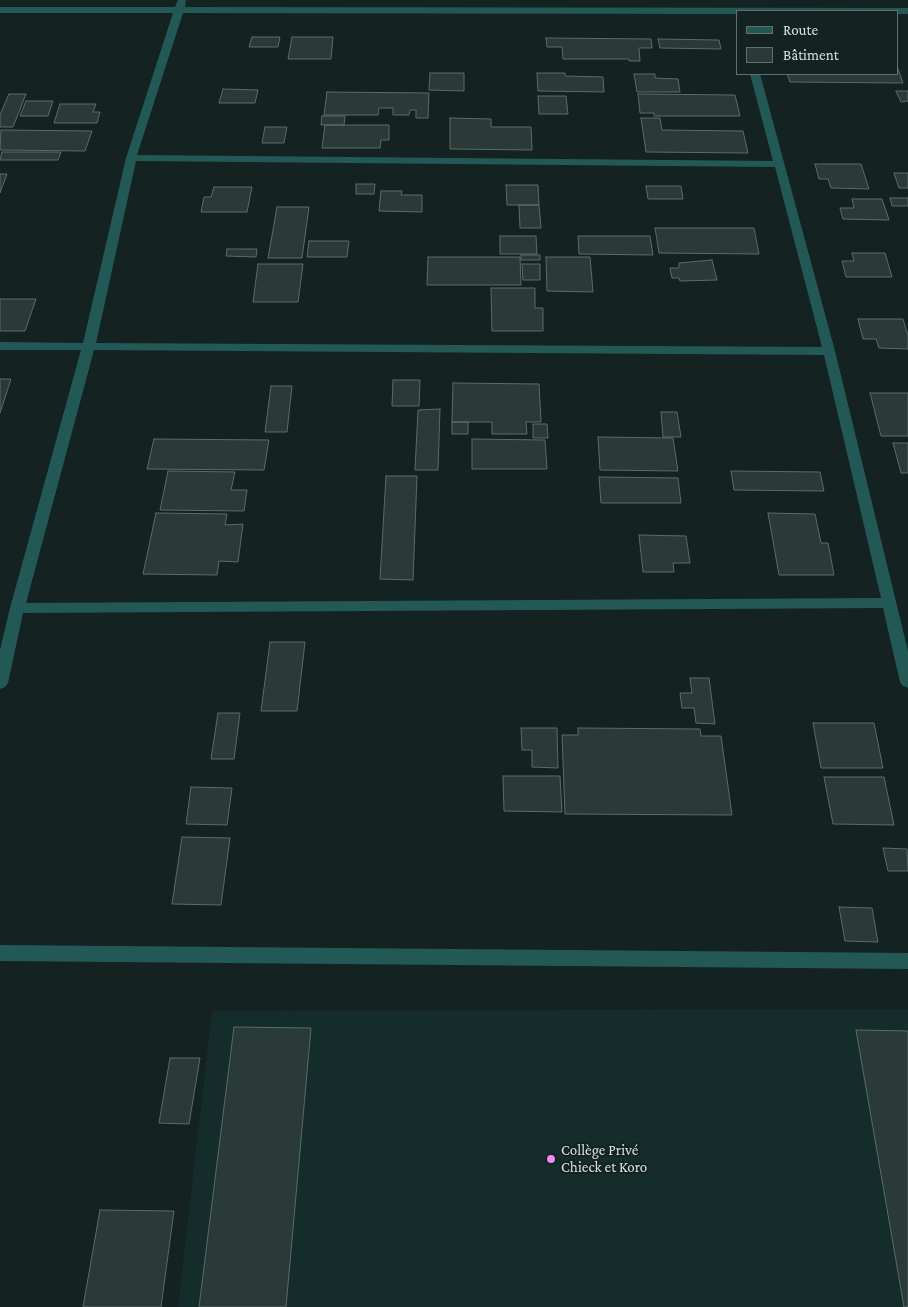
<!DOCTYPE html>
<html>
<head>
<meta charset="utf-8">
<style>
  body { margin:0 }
  #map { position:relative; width:908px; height:1307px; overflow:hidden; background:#142322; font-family:"Crimson Pro",serif }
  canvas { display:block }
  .legend { position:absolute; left:736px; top:10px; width:162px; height:65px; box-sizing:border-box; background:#142322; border:1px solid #626f6e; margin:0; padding:6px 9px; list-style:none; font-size:15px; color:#d7e1e0 }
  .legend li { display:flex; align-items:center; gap:10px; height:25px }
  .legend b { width:25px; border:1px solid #626f6e }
</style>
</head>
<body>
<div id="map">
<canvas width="908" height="1307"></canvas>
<ul class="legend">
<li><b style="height:6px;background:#225957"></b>Route</li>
<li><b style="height:14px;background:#2a3a39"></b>Bâtiment</li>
</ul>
</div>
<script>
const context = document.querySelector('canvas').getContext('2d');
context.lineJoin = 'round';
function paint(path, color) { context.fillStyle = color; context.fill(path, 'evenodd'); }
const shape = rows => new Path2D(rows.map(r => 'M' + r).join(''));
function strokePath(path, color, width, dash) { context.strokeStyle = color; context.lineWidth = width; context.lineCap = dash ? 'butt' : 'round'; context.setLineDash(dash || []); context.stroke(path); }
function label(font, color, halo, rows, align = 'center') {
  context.font = font + ' "Crimson Pro",serif'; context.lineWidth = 4; context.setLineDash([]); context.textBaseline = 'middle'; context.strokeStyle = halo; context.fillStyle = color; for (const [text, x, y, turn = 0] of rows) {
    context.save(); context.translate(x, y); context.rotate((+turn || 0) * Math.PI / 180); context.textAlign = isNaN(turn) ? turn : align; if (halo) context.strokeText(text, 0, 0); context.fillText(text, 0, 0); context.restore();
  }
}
paint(shape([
  [908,1009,908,1307,178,1307,212,1011]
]), '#142d2b');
const building = shape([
  [252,37,280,37,278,47,249,47,252,37],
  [292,37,333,37,331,59,288,59,292,37],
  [546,38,651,39,652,48,639,48,640,61,629,61,629,59,563,59,562,47,547,47,546,38],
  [658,39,719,40,721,49,660,48,658,39],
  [897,66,903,83,790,82,787,74,897,74,897,66],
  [430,73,464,73,464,91,429,90,430,73],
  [537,73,565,73,565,76,603,77,604,92,538,91,537,73],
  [634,74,655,74,655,78,678,79,680,92,637,92,634,74],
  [223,89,258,90,255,103,219,103,223,89],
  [896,91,908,91,908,101,901,102,896,91],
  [327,92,429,93,428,118,416,118,416,110,410,110,409,115,393,115,393,108,379,108,378,115,324,115,327,92],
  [9,94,26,94,13,127,0,127,0,115,9,94],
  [638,94,735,95,740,116,654,116,654,113,640,113,638,94],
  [538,96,566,96,568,114,539,114,538,96],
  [26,101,53,101,48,116,20,116,26,101],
  [60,104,96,104,93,112,100,112,97,123,54,123,60,104],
  [322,116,345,116,344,125,321,125,322,116],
  [450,118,491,119,491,127,531,127,532,150,450,149,450,118],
  [641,118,660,118,662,130,743,131,748,153,646,152,641,118],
  [325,125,389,125,389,140,381,140,380,148,322,148,325,125],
  [265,127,287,127,284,143,262,143,265,127],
  [1,130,92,131,85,151,0,150,1,130],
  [2,152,61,152,58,160,0,160,2,152],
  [815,164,861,164,869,189,831,188,828,179,819,179,815,164],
  [894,173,908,173,908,188,899,188,894,173],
  [0,174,7,174,0,193,0,174],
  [356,184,375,184,374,194,356,194,356,184],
  [506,185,538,185,539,205,507,205,506,185],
  [646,186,681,186,683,199,648,199,646,186],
  [214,187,252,187,247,212,201,212,204,197,211,197,214,187],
  [381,191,402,191,401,195,422,195,422,212,379,211,381,191],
  [890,198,908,198,908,206,892,206,890,198],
  [852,199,882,199,889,220,843,219,840,208,854,208,852,199],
  [519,205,539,205,541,228,520,228,519,205],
  [277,207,309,207,302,258,268,258,277,207],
  [655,228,754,228,759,254,659,253,655,228],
  [500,236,536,236,537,254,500,254,500,236],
  [578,236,650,236,653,255,579,254,578,236],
  [309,241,349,241,347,257,307,257,309,241],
  [227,249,257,249,256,257,226,256,227,249],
  [852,253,885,253,892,277,846,277,842,261,854,261,852,253],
  [521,255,540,255,540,260,521,260,521,255],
  [428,257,520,257,521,285,427,285,428,257],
  [546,257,590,257,593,292,547,291,546,257],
  [712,260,717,280,680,281,679,278,672,278,670,268,679,268,679,263,712,260],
  [258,264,303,264,298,302,253,302,258,264],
  [522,264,540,264,540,280,523,280,522,264],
  [491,288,535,288,535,308,543,308,543,331,492,331,491,288],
  [0,299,36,299,25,331,0,331,0,299],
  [858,319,903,319,908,336,908,349,879,348,876,339,863,339,858,319],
  [0,379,11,379,0,413,0,379],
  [393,380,420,380,419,406,392,406,393,380],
  [453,383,539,384,541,422,526,422,527,434,492,434,492,422,452,422,453,383],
  [271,386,292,386,287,432,265,432,271,386],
  [870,393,908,393,908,436,881,436,870,393],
  [440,409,438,470,415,470,418,410,440,409],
  [661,412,677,412,681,437,663,437,661,412],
  [452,422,468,422,468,434,452,434,452,422],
  [533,424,547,424,548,438,533,438,533,424],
  [598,437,673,438,678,471,600,470,598,437],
  [154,439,269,440,264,470,147,469,154,439],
  [472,439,545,440,547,469,472,469,472,439],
  [893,443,908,443,908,473,901,473,893,443],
  [168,471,235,472,231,490,247,490,244,511,160,510,168,471],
  [731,471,820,472,824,491,734,490,731,471],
  [386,476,417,476,413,580,380,579,386,476],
  [599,477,678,478,681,503,601,503,599,477],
  [156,513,227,514,225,525,243,524,238,562,219,561,217,575,143,574,156,513],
  [768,513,815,514,821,543,828,543,834,575,779,575,768,513],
  [639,535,686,536,690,563,673,563,674,572,643,572,639,535],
  [270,642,305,642,297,711,261,711,270,642],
  [690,678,709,678,715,724,696,723,694,708,682,708,680,693,692,693,690,678],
  [218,713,240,713,234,759,211,759,218,713],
  [813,723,874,723,883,768,821,768,813,723],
  [521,728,557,728,558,768,532,767,532,750,522,750,521,728],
  [578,728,700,729,701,736,721,736,732,815,565,814,562,735,578,735,578,728],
  [503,776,560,776,562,812,504,811,503,776],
  [824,777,884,777,894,825,833,824,824,777],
  [191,787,232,788,227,825,186,824,191,787],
  [182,837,230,838,221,905,172,904,182,837],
  [883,848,907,849,908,871,888,871,883,848],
  [839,907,872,908,878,942,845,941,839,907],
  [234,1027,311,1028,286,1307,199,1307,234,1027],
  [856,1030,908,1031,908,1307,904,1307,856,1030],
  [170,1058,200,1058,189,1124,159,1123,170,1058],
  [100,1210,174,1211,161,1307,83,1307,100,1210]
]);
paint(building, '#2a3a39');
strokePath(building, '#5a6b6a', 1);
paint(shape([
  [178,0,186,0,185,7,908,8,908,14,897,14,897,11,737,11,737,14,183,13,137,155,773,161,750,74,760,74,835,351,908,651,908,688,903,686,900,682,883,608,23,613,8,683,5,687,0,689,0,650,10,608,81,350,0,350,0,342,83,343,126,158,173,13,0,13,0,7,175,7,178,0],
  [136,161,775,167,822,347,96,343,136,161],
  [94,350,824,355,881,598,26,603,94,350],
  [0,945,908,953,908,969,0,961,0,945]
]), '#225957');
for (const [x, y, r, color] of [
  [551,1159,5,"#f28af3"]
]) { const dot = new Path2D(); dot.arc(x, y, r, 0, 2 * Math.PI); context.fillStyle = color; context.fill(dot); strokePath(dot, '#142322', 2); }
label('15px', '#d7e1e0', '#142322', [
  ["Collège Privé",561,1150],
  ["Chieck et Koro",561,1167]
], 'left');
</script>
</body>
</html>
